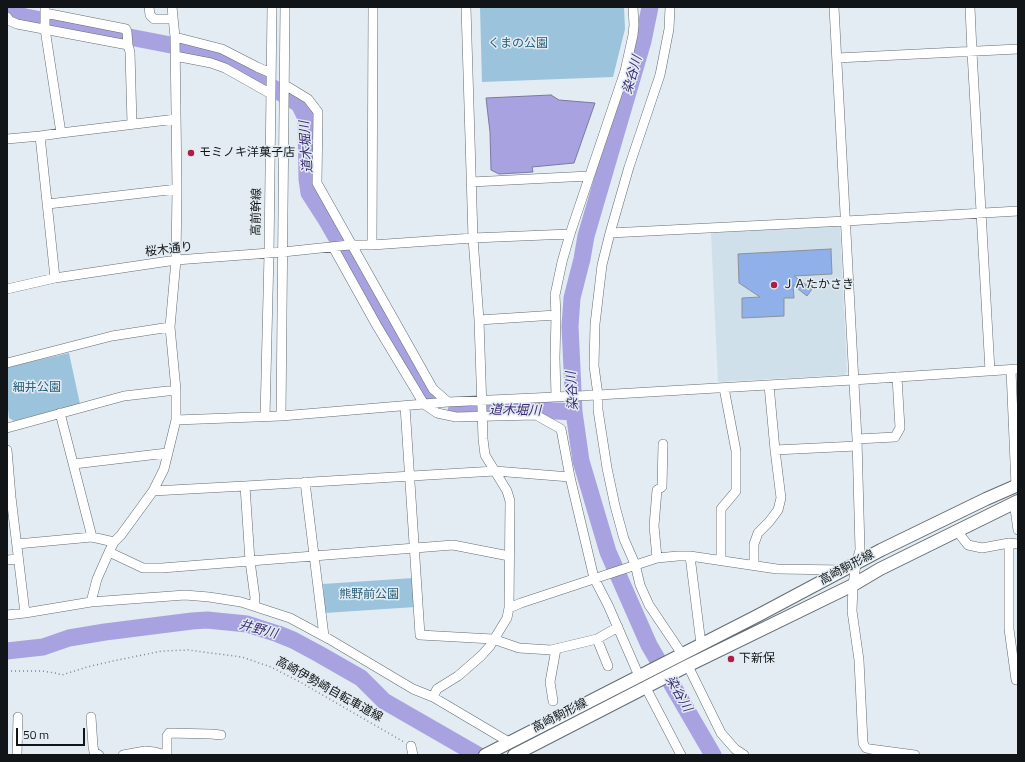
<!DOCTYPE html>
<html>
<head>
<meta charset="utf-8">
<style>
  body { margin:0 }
  #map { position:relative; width:1025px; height:762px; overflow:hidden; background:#e3ecf2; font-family:"Titillium Web",sans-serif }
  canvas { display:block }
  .frame { position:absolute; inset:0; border:8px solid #111517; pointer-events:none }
  .scale { position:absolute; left:16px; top:728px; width:69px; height:18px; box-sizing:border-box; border:2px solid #111517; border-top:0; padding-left:5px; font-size:12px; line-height:14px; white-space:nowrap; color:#111517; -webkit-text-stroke:3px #e3ecf2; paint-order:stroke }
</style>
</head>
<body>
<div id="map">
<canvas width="1025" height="762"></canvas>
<div class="frame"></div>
<div class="scale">50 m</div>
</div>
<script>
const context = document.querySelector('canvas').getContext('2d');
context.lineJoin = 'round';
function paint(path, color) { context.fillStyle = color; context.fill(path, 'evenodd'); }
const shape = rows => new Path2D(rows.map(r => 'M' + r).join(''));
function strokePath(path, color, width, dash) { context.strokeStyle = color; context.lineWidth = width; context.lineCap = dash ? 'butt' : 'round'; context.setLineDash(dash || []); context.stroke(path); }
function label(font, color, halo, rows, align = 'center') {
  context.font = font + ' "Titillium Web","Noto Sans JP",sans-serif'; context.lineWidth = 3; context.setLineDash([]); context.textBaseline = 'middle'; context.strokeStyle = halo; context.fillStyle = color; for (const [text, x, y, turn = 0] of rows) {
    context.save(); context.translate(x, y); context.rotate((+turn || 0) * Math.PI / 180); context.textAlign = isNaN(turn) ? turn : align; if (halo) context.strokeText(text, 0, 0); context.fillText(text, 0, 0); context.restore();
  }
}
paint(shape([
  [837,225,840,228,847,372,844,375,718,382,711,233]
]), '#cfe0ea');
paint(shape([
  [480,7,624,7,625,29,613,77,482,82],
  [69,353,80,404,14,421,9,418,7,402,8,367],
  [413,578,415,607,325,613,323,584]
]), '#9bc4dc');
const water = shape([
  [551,95,559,100,595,103,574,163,532,167,533,172,499,174,491,170,490,132,486,98,551,95]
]);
paint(water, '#a9a2e1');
strokePath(water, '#7b78a4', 1);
strokePath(shape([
  [8,7,17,15,26,17,207,52,228,60,299,104,306,118,307,179,309,193,327,221,427,395,431,398],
  [650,7,643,41,586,236,582,259,572,298,570,326,574,412,581,461,608,552,649,645,713,755],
  [456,411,539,410,574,412],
  [7,651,43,647,69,638,105,632,192,621,207,620,247,624,278,634,293,640,319,654,361,678,384,701,478,755]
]), '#a9a2e1', 17);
const building = shape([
  [831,249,832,274,794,276,812,289,807,296,793,285,794,298,784,298,784,316,742,318,742,298,760,297,739,283,738,254,831,249]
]);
paint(building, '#8fb0e9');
strokePath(building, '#8d9199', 1);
const minor = shape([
  [45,7,45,29,61,133],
  [149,7,150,15,154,19,173,19],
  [670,7,669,29,660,75,629,167,610,233,602,265,595,324,594,366,598,395,598,410,607,468,615,506,624,539,635,564,640,585,649,605,682,654],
  [834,7,857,439,860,550,856,564,853,585,852,611,859,660,863,743,866,748,870,749,915,755],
  [970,7,972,52,990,371],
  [45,13,126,29,127,32,128,45],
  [7,17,10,21,17,24,128,45,130,52,132,124],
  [175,37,222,49,257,67,271,73],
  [175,56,211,63,225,68,271,94],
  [837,58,1018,49],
  [285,85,308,99,318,112,317,183,433,389,448,402],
  [40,136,55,278],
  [7,139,40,136,61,133,176,119],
  [471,182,589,176],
  [48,204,177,189],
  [610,233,846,221,1018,211],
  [372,245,373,7],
  [333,247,377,326,424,404,437,413,456,417,536,415,561,429,570,477,594,578,608,605,639,676],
  [7,289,55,278,176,260,283,252,349,245,372,245,473,238,570,234],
  [479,320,556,315],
  [7,363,112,336,170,327],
  [1011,370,1016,486],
  [556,397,555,358,556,315,555,295,562,262,570,234,625,71,633,35,634,25,633,7],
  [405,406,420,635,493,639,519,648,551,650,597,639,618,627],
  [60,413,92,537],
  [281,416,285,7],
  [265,417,269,254,272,7],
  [176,420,281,416,448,402,598,395,853,380,1018,369],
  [7,428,124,396,176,390],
  [857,439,895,437,900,428,897,377],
  [7,450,11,497,25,613],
  [775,450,857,446],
  [74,464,167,453],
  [305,482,324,636],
  [153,491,245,486,495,471,570,477],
  [1014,502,1018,530],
  [957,531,968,545,982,548,1009,543,1018,544],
  [1009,543,1009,629,1016,680],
  [17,544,92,537,114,542],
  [109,552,143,568,162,568,250,561,245,486],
  [690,556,701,644],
  [657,558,654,526,657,490,662,487,663,444],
  [7,560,18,559],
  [721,560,721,509,736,491,736,451,724,388],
  [754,565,754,544,758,533,769,522,778,510,781,498,775,450,769,385],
  [91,602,97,579,109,552,114,542,121,535,153,491,164,469,176,420,176,390,170,327,176,260,177,189,175,37,172,7],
  [254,606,255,598,250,561,415,548,453,545,509,556],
  [509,608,521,603,657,558,678,556,690,556,777,569,843,570],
  [7,615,25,613,91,602,185,595,209,597,241,602,290,618,329,639,413,689,433,697,509,742],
  [597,639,608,666],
  [688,666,721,733,735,749,744,755],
  [646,688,681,755],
  [433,697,437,689,458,676,481,656,490,646,507,618,509,608,510,501,507,491,485,455,483,439,479,320,473,238,466,7],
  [553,701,550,682,556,649],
  [91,717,93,746,94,752,99,755],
  [411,746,413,755],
  [17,755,18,717],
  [123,755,145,751,155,752,165,755],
  [167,755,167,736,169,733,211,734,221,735]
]);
const major = shape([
  [485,755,757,616,881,550,986,499,1018,485],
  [514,755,685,667,853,585,880,569,1018,501]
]);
strokePath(minor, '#646c71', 10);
strokePath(major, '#646c71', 14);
strokePath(shape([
  [7,671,42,671,55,673,62,675,87,667,113,661,162,651,188,650,242,657,271,667,300,682,404,742]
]), '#7e8488', 1.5, [1, 3]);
strokePath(minor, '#fff', 9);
strokePath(major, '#fff', 12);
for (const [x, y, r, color] of [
  [191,153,4,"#b01d44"],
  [774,285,4,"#b01d44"],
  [731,659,4,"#b01d44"]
]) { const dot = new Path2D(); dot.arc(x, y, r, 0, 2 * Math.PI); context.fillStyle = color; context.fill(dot); strokePath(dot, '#e3ecf2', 1.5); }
label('12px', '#265d78', '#e3ecf2', [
  ["くまの公園",518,44],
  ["細井公園",37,388],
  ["熊野前公園",369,595]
]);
label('12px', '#111517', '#e3ecf2', [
  ["モミノキ洋菓子店",199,153],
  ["ＪＡたかさき",782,285],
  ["下新保",739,659]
], 'left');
label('12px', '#111517', '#e3ecf2', [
  ["高前幹線",257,212,-89],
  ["桜木通り",169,250,-7],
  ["高崎駒形線",847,568,-28],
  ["高崎伊勢崎自転車道線",329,690,29],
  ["高崎駒形線",560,716,-27]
]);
label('italic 13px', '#3c2b74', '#e3ecf2', [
  ["染谷川",633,75,-74],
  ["道木堀川",307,147,-94],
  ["染谷川",573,391,-93],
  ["道木堀川",515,411,1],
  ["井野川",258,630,15],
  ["染谷川",678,694,60]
]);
</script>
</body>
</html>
